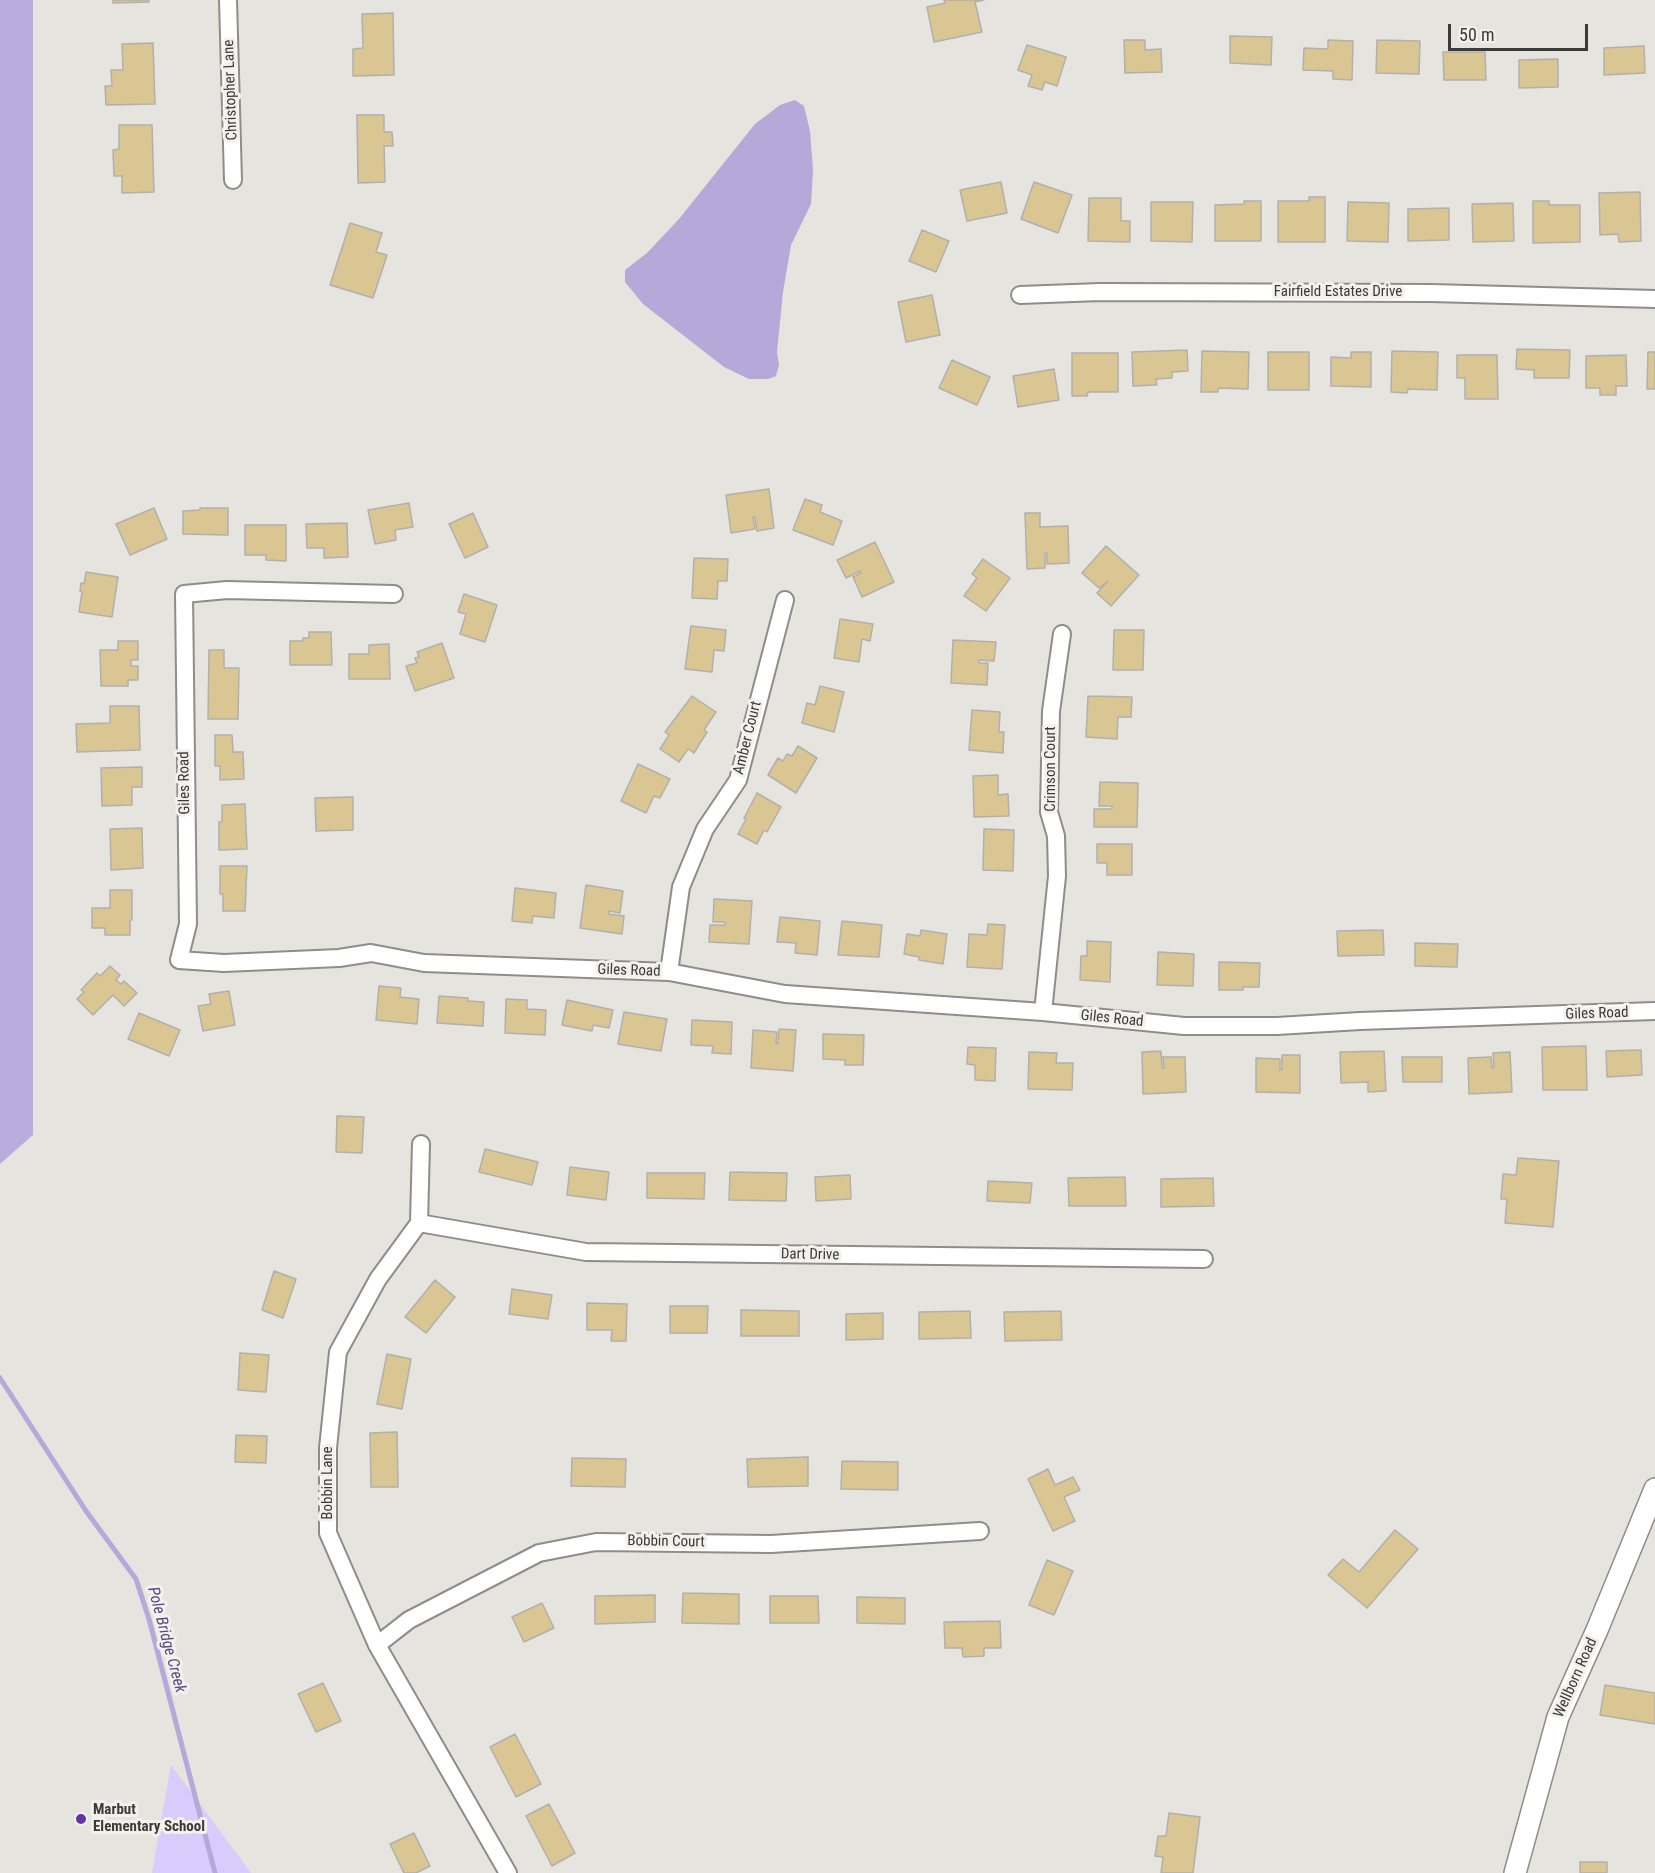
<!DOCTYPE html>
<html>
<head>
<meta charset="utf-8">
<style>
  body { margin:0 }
  #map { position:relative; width:1655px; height:1873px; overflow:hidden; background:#e5e4df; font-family:"Roboto Condensed",sans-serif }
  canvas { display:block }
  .scale { position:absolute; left:1448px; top:24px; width:140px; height:27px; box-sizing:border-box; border:3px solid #3b3a38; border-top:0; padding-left:8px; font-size:18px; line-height:21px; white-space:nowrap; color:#3b3a38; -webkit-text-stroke:4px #f2f1ec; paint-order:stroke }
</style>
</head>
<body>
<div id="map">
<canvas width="1655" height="1873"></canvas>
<div class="scale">50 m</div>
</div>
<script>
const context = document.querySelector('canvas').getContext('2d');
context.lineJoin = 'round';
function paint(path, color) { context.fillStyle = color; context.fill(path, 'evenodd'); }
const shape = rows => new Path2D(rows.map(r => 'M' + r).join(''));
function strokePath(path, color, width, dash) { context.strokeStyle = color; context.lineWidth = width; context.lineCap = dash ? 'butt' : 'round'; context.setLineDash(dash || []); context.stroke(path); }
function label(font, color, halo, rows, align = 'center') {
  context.font = font + ' "Roboto Condensed",sans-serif'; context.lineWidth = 6; context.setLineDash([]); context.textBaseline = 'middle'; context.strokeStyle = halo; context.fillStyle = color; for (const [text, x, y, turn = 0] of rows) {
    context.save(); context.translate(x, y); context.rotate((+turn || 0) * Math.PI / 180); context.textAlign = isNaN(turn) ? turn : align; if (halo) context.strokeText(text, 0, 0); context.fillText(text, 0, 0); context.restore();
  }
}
paint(shape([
  [171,1765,251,1873,152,1873]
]), '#d9ccfd');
paint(shape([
  [0,0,33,0,33,1135,0,1164]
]), '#baadde');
paint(shape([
  [795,100,804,106,810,131,813,170,811,204,791,245,783,292,777,352,779,365,776,376,768,379,749,379,724,367,643,304,625,282,625,270,647,253,679,219,755,124,780,105]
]), '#b6a8d9');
strokePath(shape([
  [0,1378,86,1511,136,1579,149,1619,215,1873]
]), '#b6a8d9', 5);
const building = shape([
  [113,0,149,0,149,2,113,3,113,0],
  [944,0,984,0,975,2,982,32,934,42,927,7,945,3,944,0],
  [393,13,394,75,353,76,353,49,363,48,362,14,393,13],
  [1230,36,1272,37,1271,65,1230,63,1230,36],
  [1124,40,1145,40,1145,50,1161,49,1162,72,1125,73,1124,40],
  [1328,40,1353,41,1352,80,1333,79,1333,71,1303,70,1304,48,1328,49,1328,40],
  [1377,40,1420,41,1419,74,1376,73,1377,40],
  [153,43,155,104,106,105,105,86,112,86,111,70,123,70,122,44,153,43],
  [1027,45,1066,57,1057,86,1045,82,1042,90,1028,86,1032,75,1018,70,1027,45],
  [1644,46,1645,73,1604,75,1604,48,1644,46],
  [1443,52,1485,52,1486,80,1444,80,1443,52],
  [1558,59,1558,87,1519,88,1519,60,1558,59],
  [357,115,384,115,384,132,392,132,393,146,384,146,385,182,358,183,357,115],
  [119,125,152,125,154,192,122,193,122,176,114,176,113,150,119,149,119,125],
  [1001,182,1007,213,967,221,960,190,1001,182],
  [1034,182,1072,195,1058,233,1021,219,1034,182],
  [1640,192,1641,241,1619,242,1618,234,1600,235,1599,193,1640,192],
  [1309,197,1325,197,1325,242,1278,242,1278,201,1309,201,1309,197],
  [1089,198,1121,198,1121,221,1130,221,1130,242,1088,241,1089,198],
  [1244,201,1261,201,1261,241,1215,241,1215,205,1244,204,1244,201],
  [1533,201,1549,201,1549,205,1580,205,1580,242,1533,243,1533,201],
  [1151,202,1193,202,1192,242,1151,241,1151,202],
  [1348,202,1389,203,1388,242,1347,241,1348,202],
  [1513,203,1514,241,1473,242,1472,204,1513,203],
  [1449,208,1449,240,1408,241,1408,209,1449,208],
  [350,223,382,233,376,252,387,255,373,298,330,285,350,223],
  [922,230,949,241,936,272,909,261,922,230],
  [932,295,940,335,906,342,898,302,932,295],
  [1517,349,1570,350,1569,378,1534,378,1534,370,1516,369,1517,349],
  [1187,350,1188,371,1172,372,1172,378,1156,379,1157,385,1133,386,1132,352,1187,350],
  [1202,351,1249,352,1248,389,1218,388,1218,392,1201,392,1202,351],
  [1392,351,1438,352,1437,390,1408,389,1407,393,1391,392,1392,351],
  [1268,352,1309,352,1309,390,1268,390,1268,352],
  [1351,352,1371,352,1371,387,1331,386,1331,357,1351,358,1351,352],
  [1648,352,1655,352,1655,389,1647,389,1648,352],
  [1072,353,1118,353,1118,392,1088,392,1087,396,1072,396,1072,353],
  [1457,355,1497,355,1498,399,1465,399,1465,378,1457,378,1457,355],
  [1626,355,1627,386,1616,386,1616,395,1600,395,1600,388,1586,388,1586,356,1626,355],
  [952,360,990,377,977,405,939,388,952,360],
  [1054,369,1059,400,1018,407,1013,376,1054,369],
  [769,489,774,528,757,531,755,517,753,517,755,529,731,533,726,495,769,489],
  [805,499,822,505,820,512,842,521,833,545,793,530,805,499],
  [409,503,413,527,395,530,396,540,375,544,368,510,409,503],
  [154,508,167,539,130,555,116,524,154,508],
  [200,508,228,508,228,535,183,534,183,511,200,510,200,508],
  [473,513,488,547,465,558,449,524,473,513],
  [1025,513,1040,513,1040,527,1068,526,1069,563,1047,564,1047,553,1045,553,1045,568,1027,569,1025,513],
  [347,523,348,557,324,558,324,548,307,548,306,524,347,523],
  [245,525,286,525,286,561,266,560,266,555,245,555,245,525],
  [875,542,894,582,862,597,853,577,861,573,860,571,846,578,837,560,875,542],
  [1106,546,1139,575,1111,606,1097,593,1108,581,1099,588,1082,573,1106,546],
  [694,558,728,559,727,581,718,581,717,599,692,598,694,558],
  [983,559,1010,578,986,611,964,596,977,578,972,574,983,559],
  [86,572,118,577,112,617,79,612,82,592,80,591,81,583,84,584,86,572],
  [464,594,497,605,485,642,460,634,466,614,458,612,464,594],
  [840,619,873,624,870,641,862,639,859,662,834,658,840,619],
  [691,626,726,630,724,651,714,650,712,672,685,669,691,626],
  [1114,630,1144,630,1143,670,1113,670,1114,630],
  [309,632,331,632,332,665,290,665,290,641,303,641,303,638,309,638,309,632],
  [953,640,996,642,994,661,979,660,979,663,988,663,987,685,951,683,953,640],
  [118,641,138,641,138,660,131,660,131,666,138,666,138,680,128,680,128,686,101,686,100,650,118,650,118,641],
  [442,643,454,678,415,691,406,666,417,663,415,658,419,657,417,652,442,643],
  [389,644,390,679,349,679,349,654,369,654,369,645,389,644],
  [209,650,224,650,224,668,239,668,238,719,208,719,209,650],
  [820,686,844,692,834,732,802,723,807,703,815,705,820,686],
  [692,696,716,712,704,730,707,732,694,753,688,749,679,762,660,749,669,735,665,732,692,696],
  [1088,696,1132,697,1131,717,1118,717,1117,739,1086,737,1088,696],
  [110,706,139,706,140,750,77,752,76,724,110,723,110,706],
  [972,710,1000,712,999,732,1004,732,1003,753,969,750,972,710],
  [215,735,232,735,233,752,243,752,244,779,220,780,220,766,215,766,215,735],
  [798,746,817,758,796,793,768,775,778,758,783,761,787,754,792,756,798,746],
  [638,764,670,779,660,798,654,796,646,813,621,801,638,764],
  [142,767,142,787,132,787,132,805,102,806,101,768,142,767],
  [998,775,998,795,1008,794,1009,816,974,817,973,776,998,775],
  [1100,782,1138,783,1137,827,1094,827,1094,809,1112,809,1112,806,1099,806,1100,782],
  [757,793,781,807,767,832,764,830,757,844,738,834,746,819,744,818,757,793],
  [353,797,353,830,316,831,315,798,353,797],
  [245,804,247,849,219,850,219,822,222,822,222,805,245,804],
  [142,828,143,868,111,870,110,829,142,828],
  [984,829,1014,830,1013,871,983,870,984,829],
  [1097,844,1132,844,1132,875,1107,875,1107,863,1097,863,1097,844],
  [220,866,247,866,245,911,223,911,223,894,220,894,220,866],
  [586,885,623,891,620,913,609,911,609,914,624,916,622,934,580,928,586,885],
  [515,888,556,893,554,918,533,916,532,923,512,921,515,888],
  [110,890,132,890,132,920,130,920,130,935,105,935,105,928,92,928,92,908,110,908,110,890],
  [714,899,752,901,749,944,709,942,710,925,725,925,725,922,713,922,714,899],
  [780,917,820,921,817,955,795,953,796,943,777,942,780,917],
  [842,921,882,925,879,957,838,955,842,921],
  [988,924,1005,925,1002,969,967,967,969,934,987,935,988,924],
  [921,930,947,934,943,964,919,960,919,957,904,954,907,934,920,936,921,930],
  [1383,930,1384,955,1338,956,1337,931,1383,930],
  [1087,941,1111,942,1110,982,1080,980,1081,956,1087,956,1087,941],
  [1415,943,1458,944,1457,967,1415,966,1415,943],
  [1158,952,1194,954,1193,986,1157,985,1158,952],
  [1219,962,1260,963,1259,987,1243,987,1243,990,1219,990,1219,962],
  [110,966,120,975,116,980,121,984,124,981,137,993,124,1006,113,995,93,1015,77,999,84,992,81,990,97,973,100,976,110,966],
  [379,986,401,988,400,997,419,999,417,1024,376,1020,379,986],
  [229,991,235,1025,203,1031,198,1006,211,1004,209,994,229,991],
  [439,996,468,998,468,1001,484,1002,483,1026,437,1023,439,996],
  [506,999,527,1000,527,1009,546,1010,545,1035,505,1033,506,999],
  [567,1000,613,1010,609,1028,593,1025,592,1031,562,1025,567,1000],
  [624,1012,667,1019,661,1051,618,1044,624,1012],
  [139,1013,180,1030,169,1056,128,1039,139,1013],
  [692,1020,732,1022,731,1054,712,1053,713,1046,691,1045,692,1020],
  [779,1029,796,1030,793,1071,751,1068,753,1030,777,1032,776,1043,778,1044,779,1029],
  [823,1034,864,1035,863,1065,845,1065,845,1060,823,1059,823,1034],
  [1586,1046,1587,1090,1543,1090,1542,1047,1586,1046],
  [968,1047,996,1048,995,1081,975,1080,975,1065,967,1064,968,1047],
  [1641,1050,1642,1075,1607,1077,1606,1051,1641,1050],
  [1161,1051,1162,1068,1164,1068,1163,1057,1185,1057,1186,1092,1143,1094,1142,1052,1161,1051],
  [1384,1051,1386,1091,1368,1092,1368,1082,1341,1083,1340,1052,1384,1051],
  [1029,1052,1057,1053,1056,1063,1073,1063,1072,1090,1028,1089,1029,1052],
  [1510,1052,1512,1092,1469,1094,1468,1058,1491,1057,1492,1068,1494,1067,1493,1053,1510,1052],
  [1282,1055,1300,1055,1300,1093,1256,1092,1256,1058,1280,1059,1280,1070,1282,1070,1282,1055],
  [1402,1057,1442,1057,1442,1082,1403,1082,1402,1057],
  [337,1116,364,1117,362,1153,336,1152,337,1116],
  [485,1149,538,1162,532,1185,479,1172,485,1149],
  [1518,1158,1559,1161,1553,1227,1505,1223,1507,1199,1501,1199,1503,1174,1516,1175,1518,1158],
  [570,1167,609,1172,606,1200,567,1195,570,1167],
  [730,1172,787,1173,786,1201,729,1200,730,1172],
  [647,1173,705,1173,704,1199,647,1198,647,1173],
  [850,1175,851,1199,816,1201,815,1177,850,1175],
  [1125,1177,1126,1206,1069,1206,1068,1178,1125,1177],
  [1213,1178,1214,1206,1161,1207,1161,1179,1213,1178],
  [988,1181,1032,1183,1030,1203,987,1201,988,1181],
  [274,1271,296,1279,283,1318,262,1310,274,1271],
  [435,1280,455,1297,426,1333,405,1317,435,1280],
  [512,1289,552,1295,548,1319,509,1314,512,1289],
  [587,1303,627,1304,626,1341,611,1341,612,1330,587,1330,587,1303],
  [670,1306,708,1306,707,1333,670,1333,670,1306],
  [741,1310,799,1311,799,1336,741,1336,741,1310],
  [970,1311,971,1338,919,1339,919,1312,970,1311],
  [1061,1311,1062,1340,1005,1341,1004,1312,1061,1311],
  [883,1313,883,1339,846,1340,846,1314,883,1313],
  [240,1353,269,1355,266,1392,238,1390,240,1353],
  [387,1354,411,1359,402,1409,377,1404,387,1354],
  [397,1432,398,1487,371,1487,370,1433,397,1432],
  [236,1435,267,1436,266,1463,235,1462,236,1435],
  [808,1457,808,1486,748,1487,747,1459,808,1457],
  [572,1458,626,1459,625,1487,571,1486,572,1458],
  [842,1461,898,1462,898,1490,841,1489,842,1461],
  [1048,1469,1055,1485,1073,1477,1080,1490,1064,1497,1075,1521,1053,1531,1028,1479,1048,1469],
  [1395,1530,1418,1549,1367,1608,1328,1575,1343,1559,1359,1572,1395,1530],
  [1047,1560,1073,1571,1054,1615,1029,1605,1047,1560],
  [683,1593,739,1594,739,1624,682,1623,683,1593],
  [655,1595,655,1622,595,1624,595,1596,655,1595],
  [770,1596,818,1596,819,1623,770,1623,770,1596],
  [857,1597,905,1598,905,1624,857,1623,857,1597],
  [542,1603,554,1628,524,1642,512,1617,542,1603],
  [1000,1621,1001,1648,984,1648,984,1656,963,1657,962,1648,945,1648,944,1622,1000,1621],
  [323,1683,341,1721,316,1732,298,1694,323,1683],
  [1605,1685,1655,1693,1655,1724,1600,1715,1605,1685],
  [515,1734,541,1784,516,1797,490,1747,515,1734],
  [549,1804,575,1853,552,1866,526,1816,549,1804],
  [1169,1813,1200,1817,1193,1873,1161,1873,1163,1857,1155,1856,1158,1836,1166,1836,1169,1813],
  [414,1833,430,1866,416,1873,404,1873,390,1844,414,1833],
  [1580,1862,1607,1862,1607,1873,1580,1873,1580,1862]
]);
paint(building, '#d9c693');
strokePath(building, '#b2b0ac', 1.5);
const minor = shape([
  [228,0,233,180],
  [1020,295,1100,292,1431,293,1655,299],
  [394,594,227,590,184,594,188,924,179,960,224,963,339,958,371,953,424,963,669,972,785,994,1043,1012,1184,1026,1277,1026,1360,1021,1655,1011],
  [669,972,681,887,705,829,738,780,785,600],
  [1043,1012,1057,876,1056,836,1049,812,1051,711,1062,634],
  [421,1144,419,1223,378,1279,338,1352,328,1448,328,1533,377,1645,508,1873],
  [419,1223,586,1252,1204,1259],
  [377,1645,409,1620,539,1553,596,1542,771,1544,980,1531]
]);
const tertiary = shape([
  [1515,1873,1558,1717,1597,1630,1655,1489]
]);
strokePath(minor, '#8e8d89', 20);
strokePath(tertiary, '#8e8d89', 24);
strokePath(minor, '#fff', 16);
strokePath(tertiary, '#fff', 21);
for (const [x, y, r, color] of [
  [81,1819,6,"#6433aa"]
]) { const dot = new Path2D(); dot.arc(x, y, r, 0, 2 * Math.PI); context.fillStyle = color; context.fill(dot); strokePath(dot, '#f2f1ec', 2); }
label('15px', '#3b3a38', '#f2f1ec', [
  ["Christopher Lane",231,90,-92],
  ["Fairfield Estates Drive",1338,292],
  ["Amber Court",748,738,-76],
  ["Crimson Court",1051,769,-90],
  ["Giles Road",185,783,-91],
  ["Giles Road",629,971,2],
  ["Giles Road",1597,1014,-2],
  ["Giles Road",1112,1019,6],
  ["Dart Drive",810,1255,1],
  ["Bobbin Lane",328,1483,-90],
  ["Bobbin Court",666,1542,1],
  ["Wellborn Road",1576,1678,-66]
]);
label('bold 15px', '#3b3a38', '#f2f1ec', [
  ["Marbut",93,1810],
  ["Elementary School",93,1827]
], 'left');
label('italic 16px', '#5a4683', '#f2f1ec', [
  ["Pole Bridge Creek",166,1640,75]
]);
</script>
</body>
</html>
